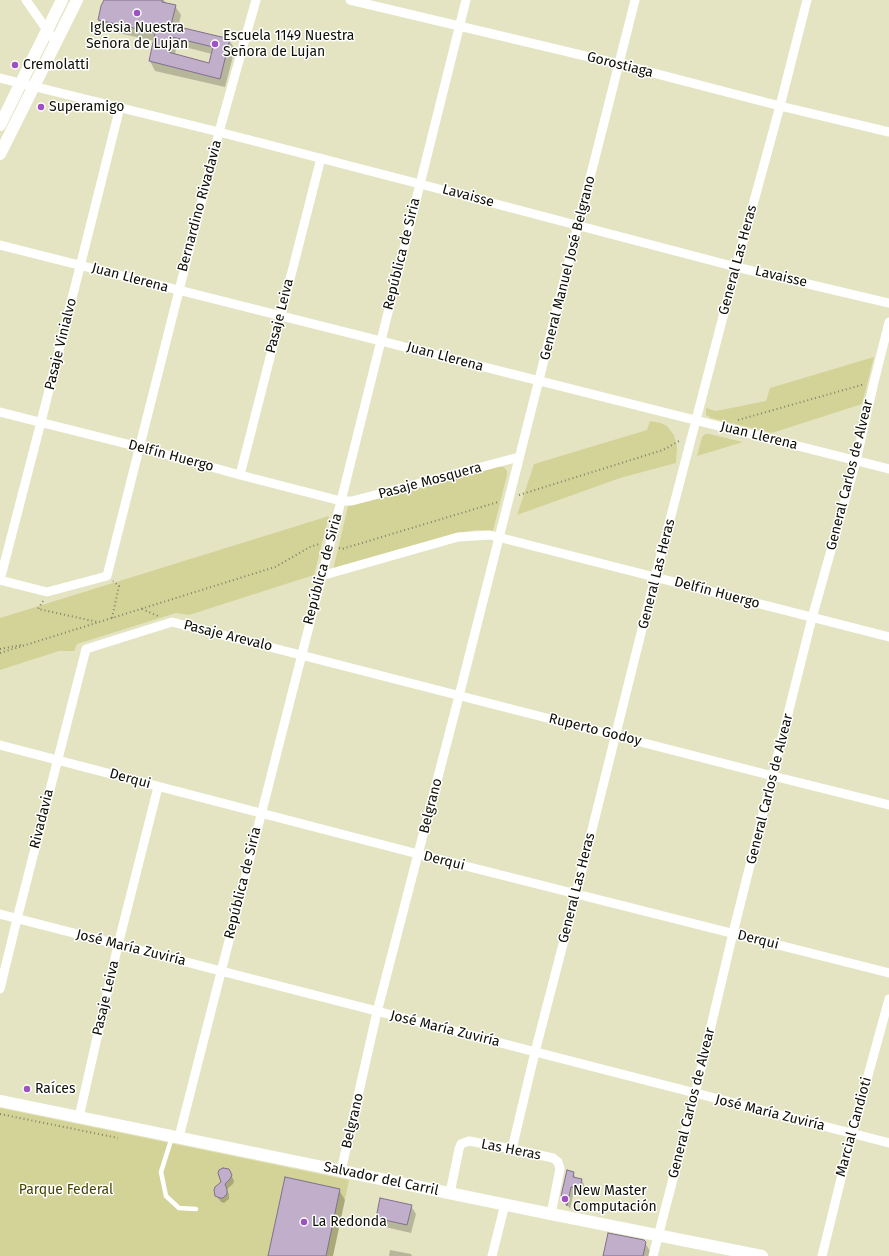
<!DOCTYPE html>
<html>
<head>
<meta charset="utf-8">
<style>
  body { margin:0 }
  canvas { display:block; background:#e4e4c2 }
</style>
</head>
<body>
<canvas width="889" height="1256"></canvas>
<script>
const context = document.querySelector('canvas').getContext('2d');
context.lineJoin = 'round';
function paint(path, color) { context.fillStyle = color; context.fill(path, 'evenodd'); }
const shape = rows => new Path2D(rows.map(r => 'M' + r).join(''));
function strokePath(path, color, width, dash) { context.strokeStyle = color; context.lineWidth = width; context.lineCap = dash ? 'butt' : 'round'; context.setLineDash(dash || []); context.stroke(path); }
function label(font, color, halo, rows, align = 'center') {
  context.font = font + ' "Fira Sans",sans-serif'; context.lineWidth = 3; context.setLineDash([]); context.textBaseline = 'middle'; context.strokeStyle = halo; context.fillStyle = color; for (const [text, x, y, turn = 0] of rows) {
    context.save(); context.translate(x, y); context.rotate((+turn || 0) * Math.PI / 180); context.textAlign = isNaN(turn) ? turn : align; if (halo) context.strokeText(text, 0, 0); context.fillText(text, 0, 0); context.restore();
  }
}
paint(shape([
  [874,357,862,404,772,433,711,418,706,415,706,408,716,411,766,401,770,388],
  [650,421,661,423,667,426,674,435,677,447,676,463,620,478,517,515,534,464,647,430],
  [705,434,709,434,743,442,697,456,702,437],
  [496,466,504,467,507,471,507,475,493,531,476,530,457,533,333,570,348,506],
  [329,516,314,575,189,615,176,613,77,644,74,651,59,651,0,670,0,618],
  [0,1108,349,1180,333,1256,0,1256]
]), '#d3d398');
paint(shape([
  [105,0,164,0,166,4,175,6,181,15,178,27,229,40,235,49,225,87,155,71,150,61,155,41,104,30,99,20,102,7],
  [177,45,212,54,209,64,175,54],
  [230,1172,234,1181,233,1184,227,1189,229,1195,229,1199,224,1203,221,1202,215,1194],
  [573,1173,576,1178,581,1179,584,1184,583,1193,574,1191,570,1209,565,1201],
  [339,1190,345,1200,333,1256,269,1256],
  [411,1206,416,1214,411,1233,381,1226,377,1218],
  [645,1243,650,1251,649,1256,605,1256],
  [390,1250,411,1254,412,1256,389,1256]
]), '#0003');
const building = shape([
  [104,0,162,0,162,2,176,5,171,25,230,39,220,79,149,61,155,33,98,20,101,6,104,0],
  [172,37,213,47,209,63,168,52,172,37],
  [223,1168,229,1169,232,1175,230,1179,225,1184,227,1189,227,1194,223,1198,220,1198,215,1196,214,1190,215,1187,221,1182,218,1173,219,1170,223,1168],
  [567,1170,574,1172,573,1177,582,1179,580,1188,571,1187,567,1206,561,1196,567,1170],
  [285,1177,340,1189,326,1256,268,1256,285,1177],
  [380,1198,412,1205,407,1225,376,1218,380,1198],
  [608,1233,644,1240,646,1242,643,1256,603,1256,608,1233]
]);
paint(building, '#c0aecb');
strokePath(building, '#81708b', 1);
strokePath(shape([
  [738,420,865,384],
  [519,495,663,450,681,440],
  [339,548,342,549,498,502],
  [43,601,38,609,98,622],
  [142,609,158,616],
  [112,618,119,586,113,581],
  [0,649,21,645],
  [0,653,275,567,310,547,319,544,321,544],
  [0,1114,118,1138]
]), '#81816a', 2, [1, 3]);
strokePath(shape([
  [172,1137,161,1172,166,1196,179,1208,196,1209]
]), '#fff', 4.5);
strokePath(shape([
  [26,0,56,43],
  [350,0,619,64,780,106,889,132],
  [0,78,219,132,420,184,736,267,889,303],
  [120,107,41,422,0,580,47,592,107,576,219,132,256,0],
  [0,245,889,469],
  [0,412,139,447,240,475,341,501,352,501,519,457],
  [240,475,321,158],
  [321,576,458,537,490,535,889,637],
  [0,745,418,854,889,973],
  [0,914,889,1143],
  [0,989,17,919,86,649,172,622,773,776,889,805],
  [79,1117,118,945,158,787],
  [179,1137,341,501,466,0],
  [512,1149,535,1052,576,894,655,577,736,267,780,106,807,0],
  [341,1171,377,1012,459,696,635,0],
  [450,1193,459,1149,461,1144,469,1141,512,1149,553,1158,558,1162,560,1169,551,1214],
  [492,1256,505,1204],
  [653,1256,695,1094,733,933,812,618,856,461,874,382,889,322],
  [822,1256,852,1134,889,999]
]), '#fff', 9);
strokePath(shape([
  [0,125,62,0],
  [0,154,77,0],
  [0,1101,551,1214,762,1256]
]), '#fff', 12);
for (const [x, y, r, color] of [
  [137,13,4,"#9e51c3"],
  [215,44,4,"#9e51c3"],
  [15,65,4,"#9e51c3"],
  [41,107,4,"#9e51c3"],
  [27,1089,4,"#9e51c3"],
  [565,1199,4,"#9e51c3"],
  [304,1222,4,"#9e51c3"]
]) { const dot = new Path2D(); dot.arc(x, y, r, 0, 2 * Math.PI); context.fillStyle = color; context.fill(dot); strokePath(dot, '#fff', 1.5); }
label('14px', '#0f0f05', '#fff', [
  ["Iglesia Nuestra",137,28,"center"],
  ["Señora de Lujan",137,44,"center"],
  ["Escuela 1149 Nuestra",223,36],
  ["Señora de Lujan",223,52],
  ["Cremolatti",23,65],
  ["Superamigo",49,107],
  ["Raíces",35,1089],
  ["New Master",573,1191],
  ["Computación",573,1207],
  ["La Redonda",312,1222]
], 'left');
label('14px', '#0f0f05', '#fff', [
  ["Gorostiaga",620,65,14],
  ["Lavaisse",468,196,15],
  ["Bernardino Rivadavia",200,206,-75],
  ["República de Siria",402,254,-76],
  ["General Las Heras",738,260,-75],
  ["General Manuel José Belgrano",568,268,-76],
  ["Lavaisse",781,277,13],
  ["Juan Llerena",130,278,15],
  ["Pasaje Leiva",280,316,-76],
  ["Pasaje Vinialvo",61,344,-76],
  ["Juan Llerena",445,357,15],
  ["Juan Llerena",759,436,14],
  ["Delfín Huergo",171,456,15],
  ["General Carlos de Alvear",850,475,-76],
  ["Pasaje Mosquera",430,481,-15],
  ["República de Siria",323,569,-75],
  ["General Las Heras",657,574,-76],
  ["Delfín Huergo",717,593,15],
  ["Pasaje Arevalo",228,636,14],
  ["Ruperto Godoy",595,730,14],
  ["Derqui",130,779,15],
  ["General Carlos de Alvear",770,789,-76],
  ["Belgrano",431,806,-76],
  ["Rivadavia",42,819,-76],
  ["Derqui",444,861,14],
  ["República de Siria",243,883,-76],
  ["General Las Heras",577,888,-76],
  ["Derqui",758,940,14],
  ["José María Zuviría",131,948,14],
  ["Pasaje Leiva",106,998,-77],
  ["José María Zuviría",445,1029,14],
  ["General Carlos de Alvear",692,1103,-76],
  ["José María Zuviría",770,1113,14],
  ["Belgrano",353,1121,-77],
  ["Marcial Candioti",854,1127,-75],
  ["Las Heras",511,1150,11],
  ["Salvador del Carril",381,1179,12]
]);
label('14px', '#464401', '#fff', [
  ["Parque Federal",66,1190]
]);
</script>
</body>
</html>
